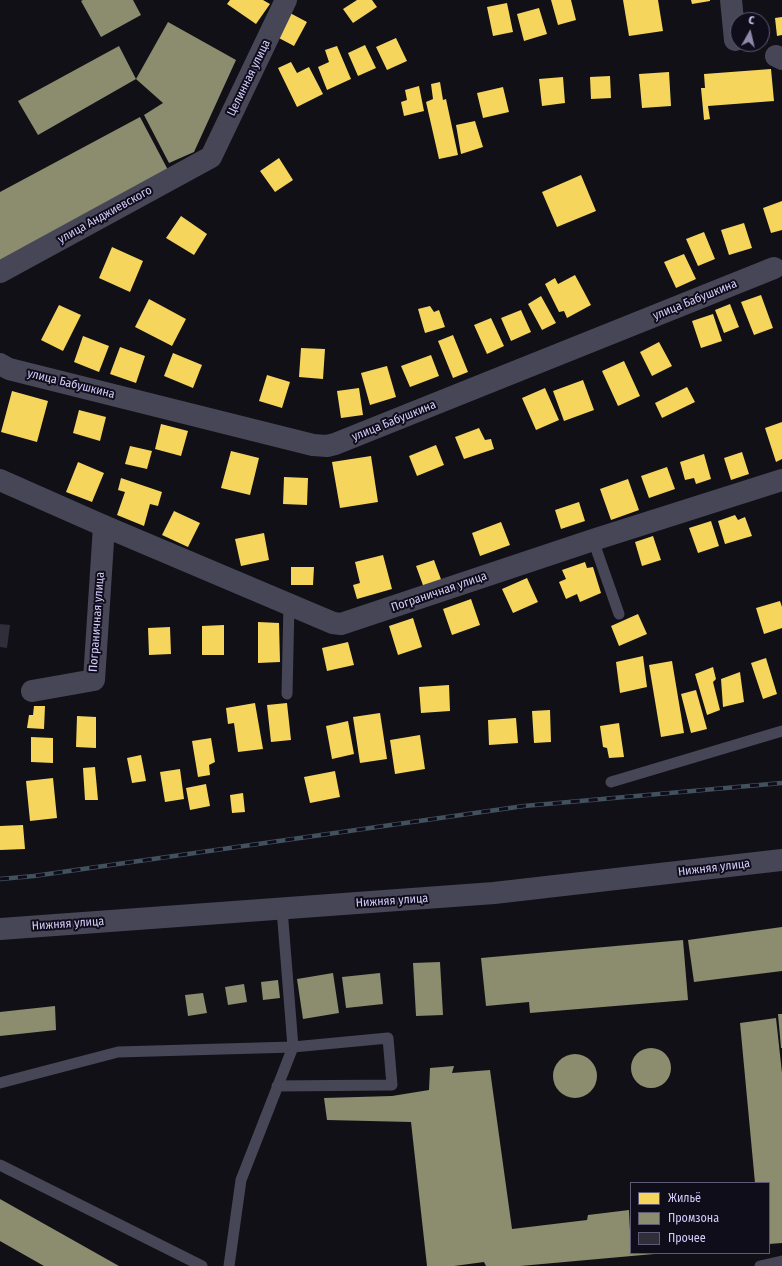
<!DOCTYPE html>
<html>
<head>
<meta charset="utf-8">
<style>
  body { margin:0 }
  #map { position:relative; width:782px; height:1266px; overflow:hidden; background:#111017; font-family:"Fira Sans Condensed",sans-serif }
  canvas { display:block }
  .legend { position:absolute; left:630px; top:1182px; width:140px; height:72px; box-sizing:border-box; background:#100d1a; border:1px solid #5e5974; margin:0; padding:5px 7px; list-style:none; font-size:12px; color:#d3cbfa }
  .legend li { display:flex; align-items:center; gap:8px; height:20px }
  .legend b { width:20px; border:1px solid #5e5974 }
  .north { position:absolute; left:730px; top:12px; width:40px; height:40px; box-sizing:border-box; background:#100d1a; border:1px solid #5e5974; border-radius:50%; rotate:8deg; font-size:11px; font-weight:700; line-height:16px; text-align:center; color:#d3cbfa }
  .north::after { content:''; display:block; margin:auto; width:14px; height:18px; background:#8f8aab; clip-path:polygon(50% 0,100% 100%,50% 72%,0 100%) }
</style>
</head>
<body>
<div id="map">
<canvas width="782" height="1266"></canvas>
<ul class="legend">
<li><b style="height:11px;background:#f6d55c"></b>Жильё</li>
<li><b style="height:11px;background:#8c8c6e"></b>Промзона</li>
<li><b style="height:11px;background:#302e39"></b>Прочее</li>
</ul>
<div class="north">С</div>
</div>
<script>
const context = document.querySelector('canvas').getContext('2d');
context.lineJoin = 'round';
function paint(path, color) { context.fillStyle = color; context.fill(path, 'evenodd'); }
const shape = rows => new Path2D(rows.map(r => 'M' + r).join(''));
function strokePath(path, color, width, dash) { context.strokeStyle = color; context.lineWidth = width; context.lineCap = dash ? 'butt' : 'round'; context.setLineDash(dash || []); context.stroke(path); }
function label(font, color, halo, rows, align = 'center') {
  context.font = font + ' "Fira Sans Condensed",sans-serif'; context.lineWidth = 4; context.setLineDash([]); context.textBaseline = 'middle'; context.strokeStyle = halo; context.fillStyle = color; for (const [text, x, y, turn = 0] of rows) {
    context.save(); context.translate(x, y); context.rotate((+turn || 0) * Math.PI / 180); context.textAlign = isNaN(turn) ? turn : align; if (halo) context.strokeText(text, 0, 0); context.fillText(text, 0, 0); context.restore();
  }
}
paint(shape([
  [230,0,263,0,270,4,256,24,227,4],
  [357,0,372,0,377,7,353,23,343,9],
  [551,0,571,0,576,20,558,25],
  [623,0,658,0,663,31,629,36],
  [691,0,710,0,710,1,692,4],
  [507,3,513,32,493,36,487,7],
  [539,8,547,34,524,41,517,14],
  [290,13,307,22,294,46,277,37],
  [782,17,782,35,777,36,775,18],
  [396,38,407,61,387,70,376,47],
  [365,45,376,68,358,76,348,53],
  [337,46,351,79,327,90,318,67,329,62,325,50],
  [291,62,297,73,309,67,323,94,297,107,278,68],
  [771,69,774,101,708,106,710,119,704,120,701,88,705,88,704,74],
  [669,72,671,106,642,108,639,74],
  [610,76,611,98,591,99,590,77],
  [563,77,565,103,542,106,539,79],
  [440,82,443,100,446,99,458,155,439,159,426,102,433,99,431,84],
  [419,86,424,111,404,116,401,102,407,100,405,90],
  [503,87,509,112,483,118,477,93],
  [475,121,483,147,461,154,456,125],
  [279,158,293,180,275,192,260,171],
  [581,175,596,211,557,227,542,192],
  [782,201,782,230,771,233,763,208],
  [181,216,207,234,194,255,166,238],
  [744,223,752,248,729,255,721,230],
  [704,232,715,259,698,266,686,239],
  [112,247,143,261,130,292,99,278],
  [684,254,696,279,676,288,664,262],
  [575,275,591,305,567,318,564,311,559,312,545,284,555,278,558,284],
  [761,295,773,328,754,335,741,302],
  [541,296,556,323,542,330,528,304],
  [149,299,186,319,172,346,135,327],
  [730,304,739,327,724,333,715,310],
  [59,305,81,315,63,351,41,340],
  [430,306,434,312,439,310,445,327,425,333,418,309],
  [521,310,531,332,511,341,501,318],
  [713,314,722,341,701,348,692,321],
  [491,318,504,346,487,354,474,325],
  [453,335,468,372,453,378,438,341],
  [83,336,109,346,99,372,74,362],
  [659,342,672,366,652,376,640,352],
  [120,347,145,356,136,383,110,374],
  [301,348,325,349,323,379,299,377],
  [173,353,202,365,193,388,164,376],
  [431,355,439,376,410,387,401,366],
  [624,361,640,396,618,406,602,371],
  [387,366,396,397,370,405,361,373],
  [267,375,290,382,282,408,259,401],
  [583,380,594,410,564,421,553,391],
  [687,387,695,402,662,418,655,403],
  [359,388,363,415,341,418,337,391],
  [545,388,559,420,536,430,522,398],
  [12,391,48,401,37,442,1,432],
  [79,410,106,417,100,441,73,433],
  [782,422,782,459,776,462,765,428],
  [161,424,188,431,181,456,155,449],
  [479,428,485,440,491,439,494,449,464,459,455,437],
  [436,445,444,465,417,476,409,456],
  [130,446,152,451,147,469,125,464],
  [231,451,259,458,250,495,221,488],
  [742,452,749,474,731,480,724,458],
  [704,454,711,479,696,484,694,478,685,480,680,462],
  [371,456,378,502,340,508,332,462],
  [78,462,104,473,92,502,66,492],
  [667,467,675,489,649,498,641,476],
  [284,477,308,478,307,505,283,504],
  [121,478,162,492,158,506,150,504,144,526,117,515,125,492,118,490],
  [628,479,639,510,611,520,600,489],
  [579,502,585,521,561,529,555,510],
  [174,511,200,523,188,547,162,535],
  [735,515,738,520,745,517,752,536,725,544,718,521],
  [711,521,719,546,698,553,689,528],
  [501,522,510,545,480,556,472,533],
  [264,533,269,560,241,566,235,539],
  [653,536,661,560,642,566,635,542],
  [383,555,392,589,357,599,353,585,360,583,355,562],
  [434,560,442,582,424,588,416,566],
  [585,562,587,568,593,567,601,593,580,602,577,594,566,599,559,582,566,579,562,570],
  [291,567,314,567,313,585,291,585],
  [527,578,538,602,513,613,502,589],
  [471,599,480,625,452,635,443,609],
  [780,601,782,607,782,628,764,634,756,608],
  [638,614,647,634,619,646,611,626],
  [413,618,422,647,398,655,389,626],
  [258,622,279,623,280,662,258,663],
  [224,625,224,655,202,655,202,626],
  [170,627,171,654,149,655,148,628],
  [348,642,354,665,327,671,322,648],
  [643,656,647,687,620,693,616,662],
  [766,658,777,694,763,699,751,663],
  [672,661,684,733,661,737,649,665],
  [713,667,716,679,713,682,720,710,707,715,695,674],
  [740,672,744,702,723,707,721,679],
  [449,685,450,711,421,713,419,687],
  [696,690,707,729,691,733,681,694],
  [255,703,263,749,238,752,234,723,228,724,226,708],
  [287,703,291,740,271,742,267,705],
  [34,706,45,706,44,729,27,728,29,715,33,715],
  [550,710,551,742,534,743,532,711],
  [380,713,387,759,360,763,353,717],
  [77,716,96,717,96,748,76,747],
  [516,718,518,743,489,745,488,720],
  [348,721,354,754,332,759,326,726],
  [619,723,624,757,609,758,607,748,603,747,600,726],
  [420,735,425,769,395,774,390,740],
  [31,737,53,738,53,763,31,762],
  [211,738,215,762,209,765,210,775,198,777,192,741],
  [141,755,146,781,132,783,127,758],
  [95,767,98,800,85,800,83,768],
  [180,769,184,799,165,802,160,772],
  [335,771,340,797,310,803,304,777],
  [53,778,57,818,30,821,26,781],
  [206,784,210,806,190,810,186,788],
  [243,793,245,812,232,813,230,795],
  [23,825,25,849,0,850,0,826]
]), '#f6d55c');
paint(shape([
  [83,0,133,0,141,15,101,37,81,1],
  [168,22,236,60,194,152,169,163,144,115,163,103,136,79],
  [119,46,136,79,38,135,18,101],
  [140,117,168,170,0,262,0,192],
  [782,927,782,971,694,982,688,940],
  [683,940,688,1000,530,1013,529,1002,486,1006,481,958],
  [440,962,443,1015,416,1016,413,963],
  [333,973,339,1013,303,1019,297,979],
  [380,973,383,1004,346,1008,342,977],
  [278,980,280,998,263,1000,261,982],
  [244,984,247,1002,228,1005,225,987],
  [203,993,207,1013,188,1016,185,995],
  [55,1006,56,1030,0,1036,0,1012],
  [778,1014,782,1014,782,1048,781,1048],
  [776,1018,782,1073,782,1243,769,1244,769,1183,755,1183,740,1023],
  '631 1068a20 20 0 1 1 40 0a20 20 0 1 1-40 0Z',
  '553 1076a22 22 0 1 1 44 0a22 22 0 1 1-44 0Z',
  [454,1066,452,1073,490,1070,512,1229,587,1220,588,1215,629,1210,631,1253,654,1254,520,1266,486,1266,484,1262,454,1266,427,1266,411,1122,327,1120,324,1098,392,1096,429,1090,430,1068],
  [0,1199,119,1266,44,1266,0,1241]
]), '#8c8c6e');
paint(shape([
  [0,624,10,625,7,648,0,647]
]), '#302e39');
strokePath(shape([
  [593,540,619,614],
  [287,694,289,603],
  [611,782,782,731],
  [0,1083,118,1052,293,1047,388,1038,392,1085,277,1086],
  [0,1165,202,1266],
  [229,1266,241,1180,293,1047,282,909],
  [760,1266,782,1261]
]), '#474657', 11);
strokePath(shape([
  [731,0,735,40],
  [776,56,782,59],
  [0,272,211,157,286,0],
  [0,364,9,369,313,445,327,446,335,444,774,268],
  [0,480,104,526,333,623,341,624,593,540,782,480],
  [32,691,94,680,104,526],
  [0,929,494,893,782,860]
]), '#474657', 22);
const rail = shape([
  [0,879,34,876,524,806,782,783]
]);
strokePath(rail, '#41515e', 4.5);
strokePath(rail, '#100d1a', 3, [9]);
label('12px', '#d3cbfa', '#100d1a', [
  ["Целинная улица",249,78,-64],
  ["улица Анджиевского",105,215,-29],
  ["улица Бабушкина",695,300,-22],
  ["улица Бабушкина",71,384,14],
  ["улица Бабушкина",394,421,-22],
  ["Пограничная улица",439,592,-19],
  ["Пограничная улица",97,622,-86],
  ["Нижняя улица",714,868,-7],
  ["Нижняя улица",392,901,-4],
  ["Нижняя улица",68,924,-4]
]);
</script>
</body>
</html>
